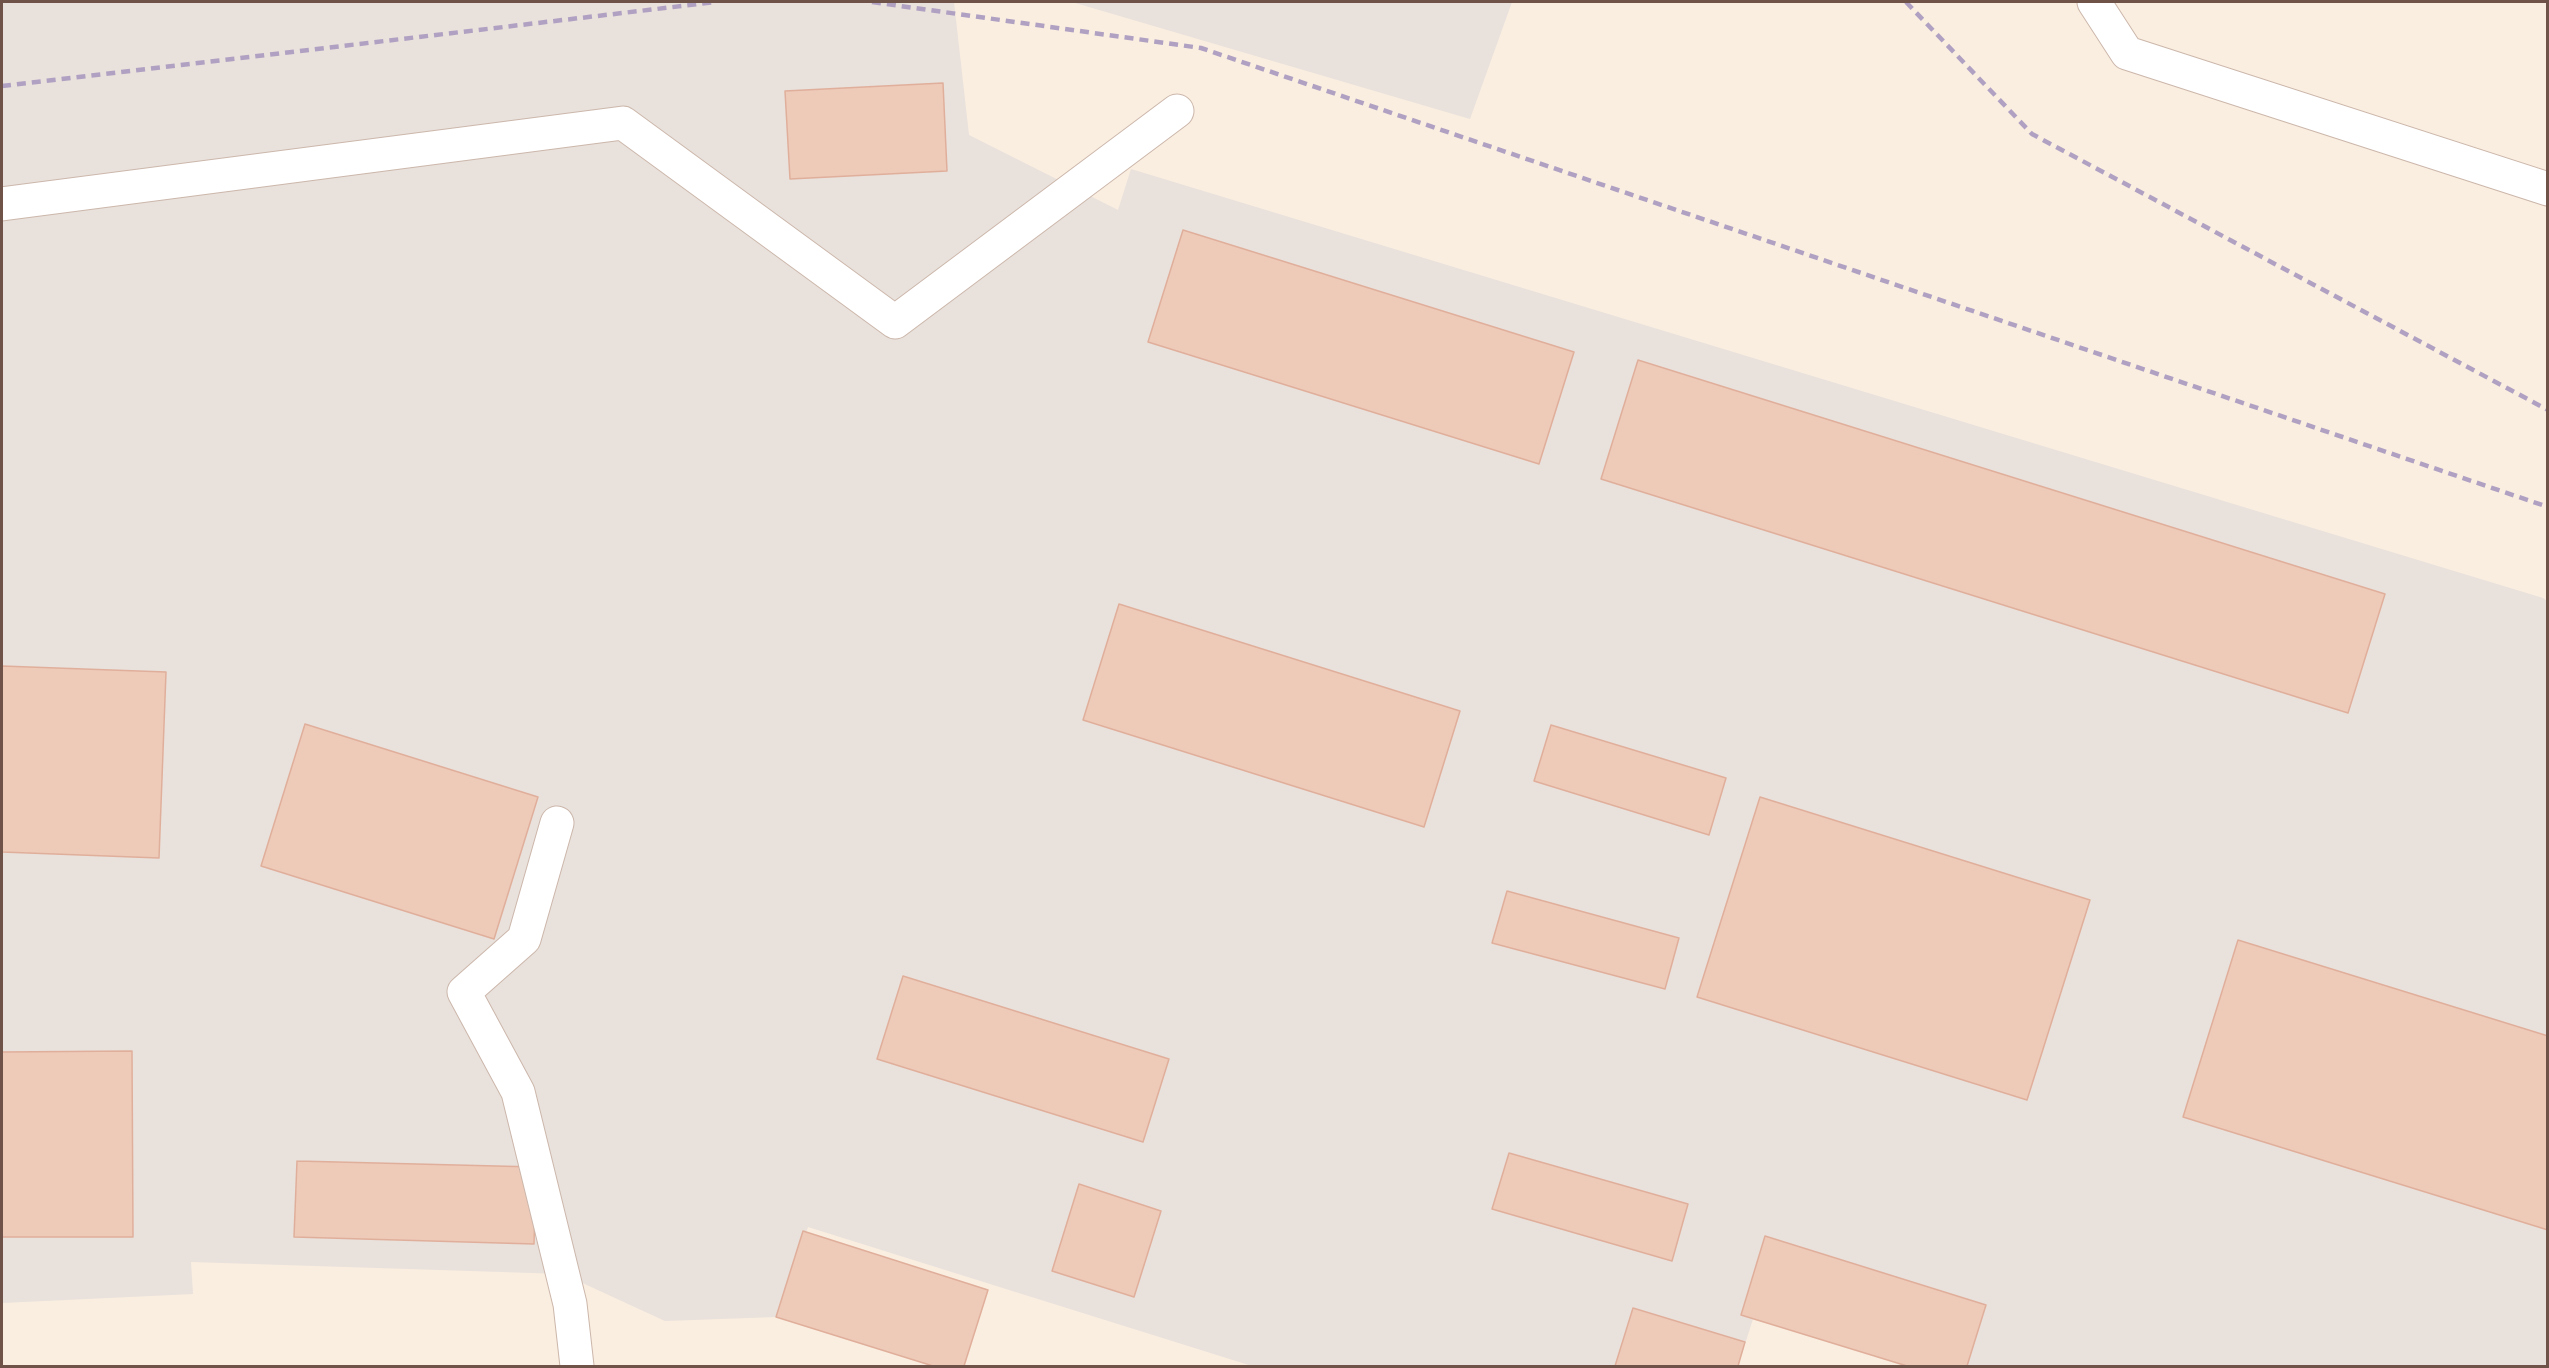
<!DOCTYPE html>
<html>
<head>
<meta charset="utf-8">
<style>
  body { margin:0 }
  #map { position:relative; width:2549px; height:1368px; overflow:hidden; background:#faeee0; font-family:Barlow,sans-serif }
  canvas { display:block }
  .frame { position:absolute; inset:0; border:3px solid #6f5349; pointer-events:none }
</style>
</head>
<body>
<div id="map">
<canvas width="2549" height="1368"></canvas>
<div class="frame"></div>
</div>
<script>
const context = document.querySelector('canvas').getContext('2d');
context.lineJoin = 'round';
function paint(path, color) { context.fillStyle = color; context.fill(path, 'evenodd'); }
const shape = rows => new Path2D(rows.map(r => 'M' + r).join(''));
function strokePath(path, color, width, dash) { context.strokeStyle = color; context.lineWidth = width; context.lineCap = dash ? 'butt' : 'round'; context.setLineDash(dash || []); context.stroke(path); }
paint(shape([
  [2,2,954,2,969,135,1118,210,1131,169,2543,598,2548,602,2547,1366,1907,1366,1753,1319,1738,1366,1252,1366,808,1227,776,1317,665,1321,563,1274,191,1262,193,1294,2,1303],
  [1072,2,1512,2,1470,119]
]), '#e9e1dc');
const building = shape([
  [943,83,947,171,790,179,785,91,943,83],
  [1183,230,1574,352,1539,464,1148,342,1183,230],
  [1638,360,2385,594,2348,713,1601,479,1638,360],
  [1119,604,1460,711,1424,827,1083,720,1119,604],
  [2,666,166,672,159,858,2,852,2,666],
  [305,724,538,797,494,939,261,866,305,724],
  [1551,725,1726,778,1709,835,1534,781,1551,725],
  [1760,797,2090,900,2027,1100,1697,997,1760,797],
  [1507,891,1679,938,1665,989,1492,943,1507,891],
  [2238,940,2548,1036,2548,1230,2183,1117,2238,940],
  [903,976,1169,1059,1143,1142,877,1059,903,976],
  [132,1051,133,1237,2,1237,2,1052,132,1051],
  [1509,1153,1688,1204,1672,1261,1492,1209,1509,1153],
  [297,1161,536,1167,534,1244,294,1237,297,1161],
  [1079,1184,1161,1211,1134,1297,1052,1271,1079,1184],
  [803,1231,988,1290,964,1366,933,1366,776,1317,803,1231],
  [1765,1236,1986,1305,1967,1366,1907,1366,1741,1315,1765,1236],
  [1633,1308,1745,1342,1738,1366,1615,1366,1633,1308]
]);
paint(building, '#eecab9');
strokePath(building, '#e0af9b', 1.5);
const minor = shape([
  [2094,2,2127,53,2548,189],
  [2,204,623,123,895,322,1177,111],
  [557,823,524,939,464,992,518,1092,570,1304,577,1366]
]);
strokePath(minor, '#ccb7ab', 35);
strokePath(minor, '#fff', 33);
strokePath(shape([
  [872,2,1201,48,2548,507],
  [1906,2,2032,134,2548,410],
  [2,86,716,2]
]), '#b0a1c2', 4.5, [9, 6]);
</script>
</body>
</html>
